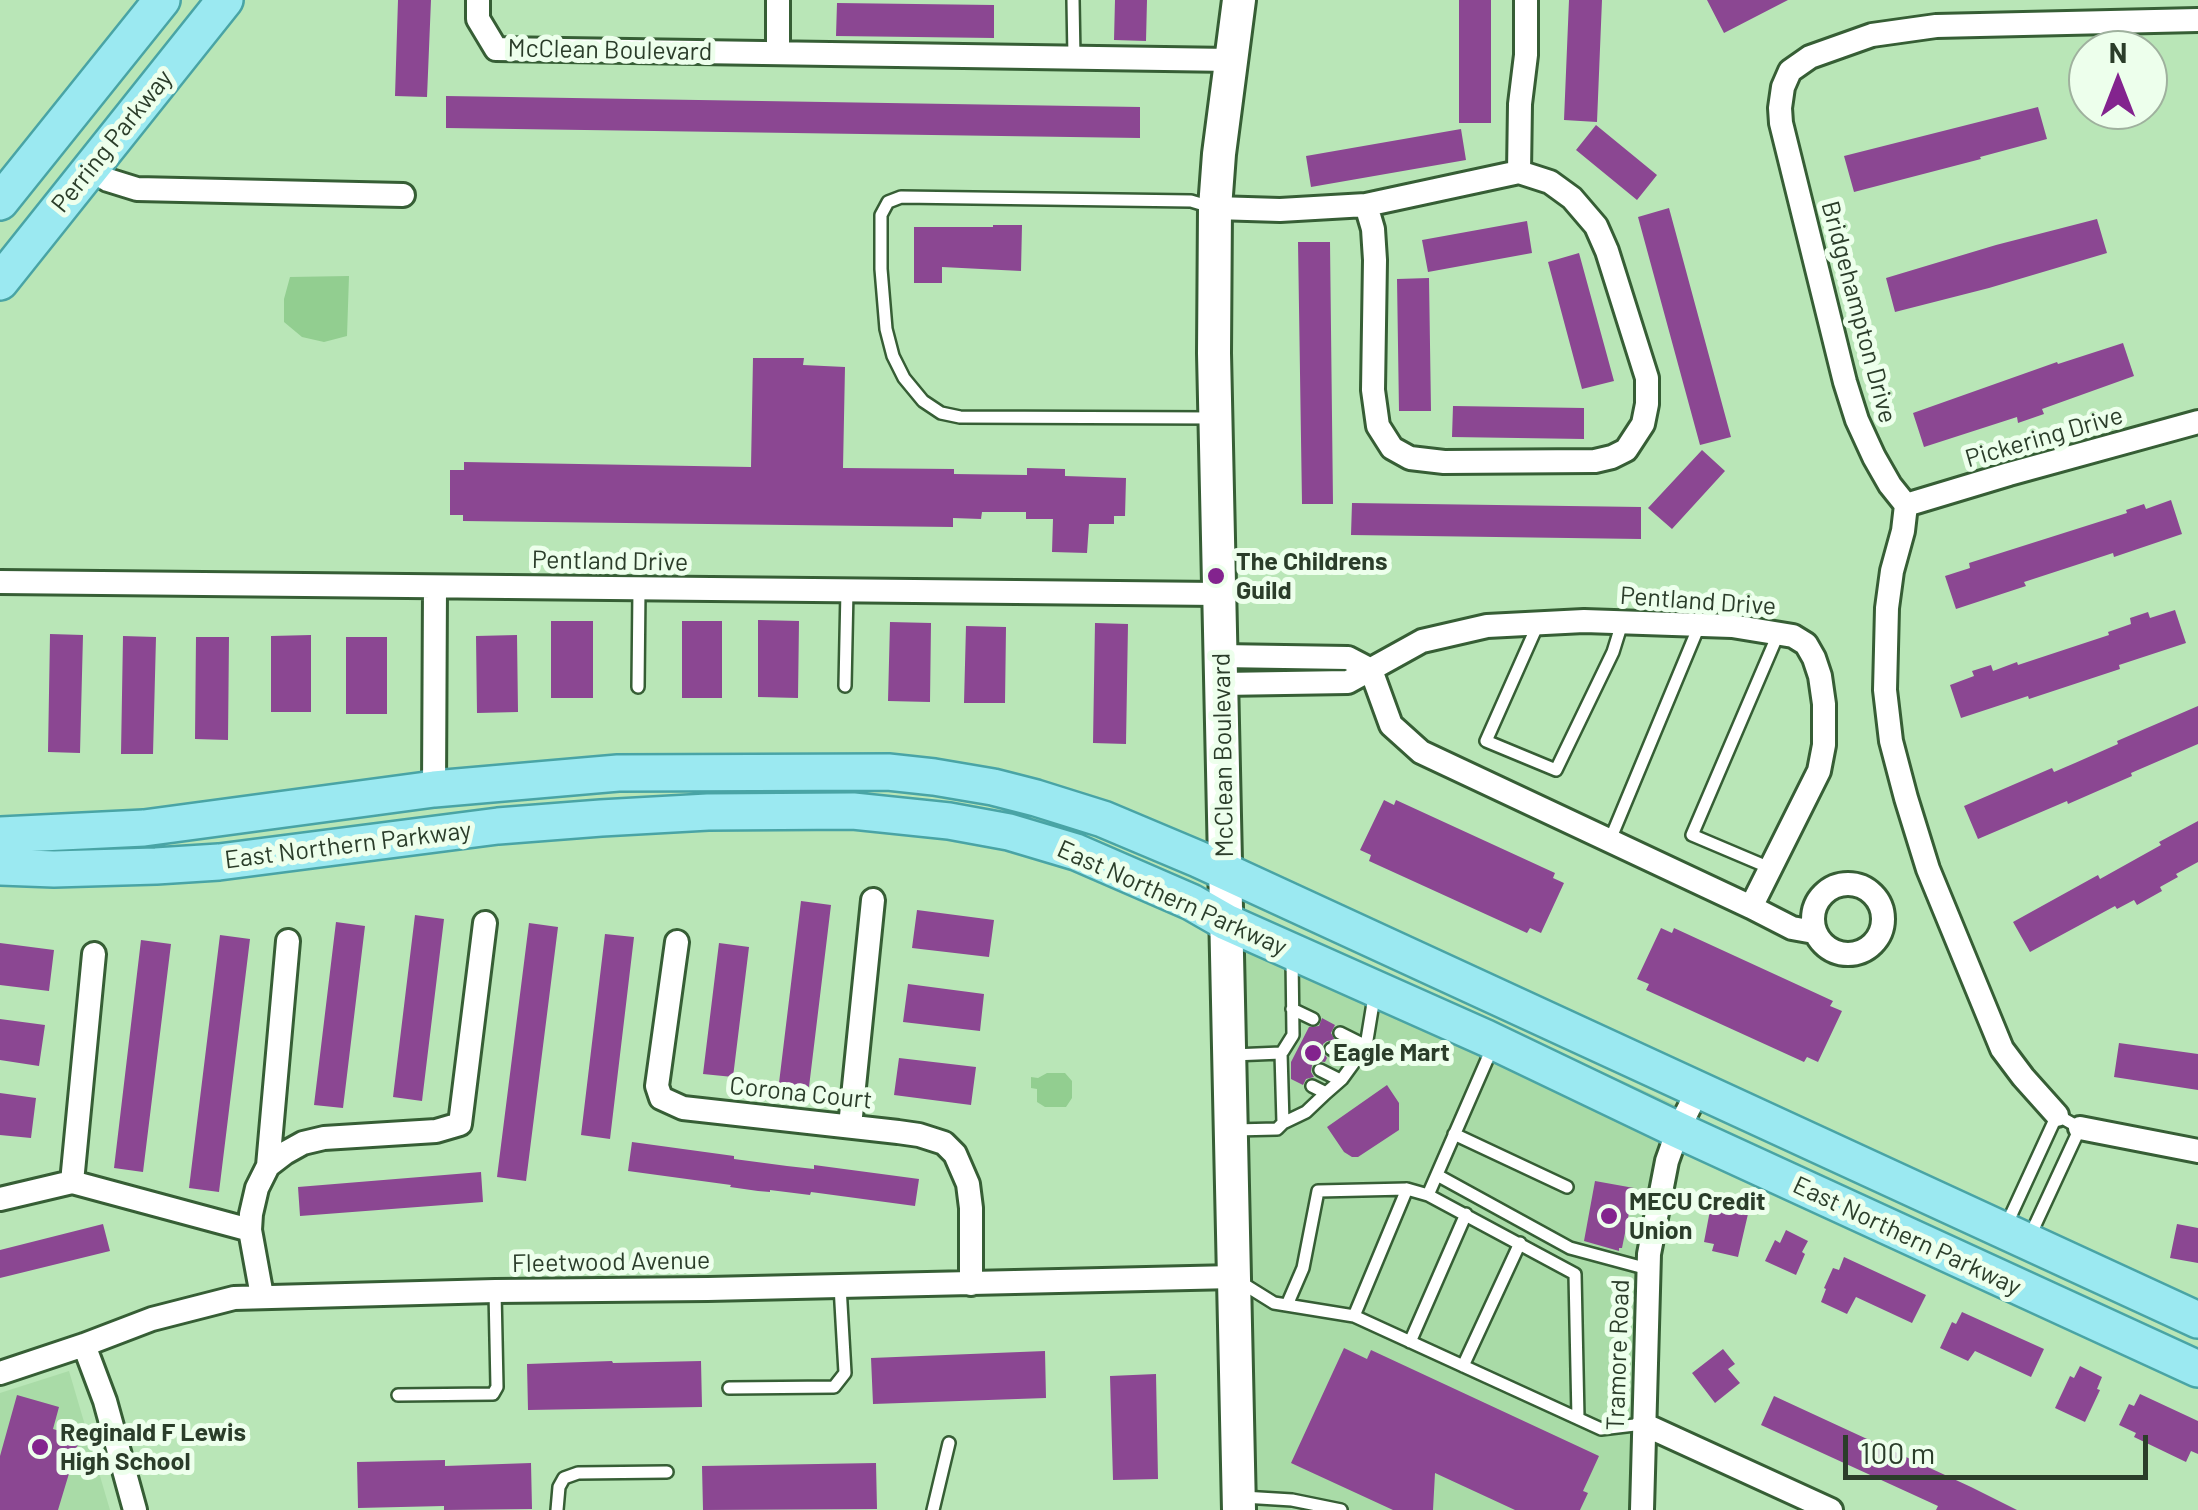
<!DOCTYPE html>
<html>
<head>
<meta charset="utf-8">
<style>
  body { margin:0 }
  #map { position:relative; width:2198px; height:1510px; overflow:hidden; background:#b9e6b7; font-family:Barlow,sans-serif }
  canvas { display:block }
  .north { position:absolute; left:2068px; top:30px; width:100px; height:100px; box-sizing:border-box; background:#edffec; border:2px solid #9fb19e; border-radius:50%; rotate:0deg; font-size:28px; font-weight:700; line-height:40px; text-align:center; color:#2b3d2a }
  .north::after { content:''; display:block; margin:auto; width:35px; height:45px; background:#83238e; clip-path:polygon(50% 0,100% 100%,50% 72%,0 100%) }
  .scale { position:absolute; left:1843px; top:1435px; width:305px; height:45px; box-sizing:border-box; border:5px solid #2b3d2a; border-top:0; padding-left:12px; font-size:30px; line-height:35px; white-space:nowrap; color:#2b3d2a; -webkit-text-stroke:8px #edffec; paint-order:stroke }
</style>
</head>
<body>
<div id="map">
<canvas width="2198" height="1510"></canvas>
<div class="north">N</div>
<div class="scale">100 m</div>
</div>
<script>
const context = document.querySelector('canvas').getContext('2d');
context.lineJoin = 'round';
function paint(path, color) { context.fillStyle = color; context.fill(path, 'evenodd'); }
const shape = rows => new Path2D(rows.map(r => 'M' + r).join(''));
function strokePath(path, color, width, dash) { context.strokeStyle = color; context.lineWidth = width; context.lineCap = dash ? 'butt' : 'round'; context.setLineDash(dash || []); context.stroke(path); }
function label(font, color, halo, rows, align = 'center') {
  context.font = font + ' Barlow,sans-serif'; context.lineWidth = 10; context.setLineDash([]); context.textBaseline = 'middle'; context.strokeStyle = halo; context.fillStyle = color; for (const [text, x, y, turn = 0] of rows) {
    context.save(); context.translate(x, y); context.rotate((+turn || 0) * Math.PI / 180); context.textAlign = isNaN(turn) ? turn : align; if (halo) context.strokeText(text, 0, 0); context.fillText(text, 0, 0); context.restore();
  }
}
paint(shape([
  [1230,903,1689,1111,1651,1261,1645,1510,1242,1510],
  [69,1371,110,1510,0,1510,0,1393]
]), '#a9dba7');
paint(shape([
  [349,276,347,336,324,342,302,337,284,322,284,299,290,277],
  [1047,1073,1065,1073,1072,1081,1072,1098,1066,1107,1045,1107,1037,1102,1037,1089,1031,1088,1031,1077,1038,1078]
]), '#92ce90');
paint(shape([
  [398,0,431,0,427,97,395,96],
  [1115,0,1147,0,1146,41,1114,40],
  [1459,0,1491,0,1491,123,1459,123],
  [1569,0,1602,0,1597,122,1564,120],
  [1707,0,1788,0,1724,33],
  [837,3,994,5,994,38,836,36],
  [446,96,1140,107,1140,138,446,128],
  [2038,107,2047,139,1980,157,1981,159,1854,192,1844,156],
  [1596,125,1657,175,1637,200,1576,150],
  [1461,129,1466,160,1311,187,1306,156],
  [1669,208,1731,437,1700,445,1638,217],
  [2097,219,2107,253,1989,288,1895,312,1886,278,1996,245],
  [1527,221,1532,253,1428,272,1422,240],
  [993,225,1022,225,1021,271,942,267,942,283,914,283,914,227,993,227],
  [1298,242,1330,242,1333,504,1302,504],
  [1579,253,1614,381,1582,389,1548,262],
  [1429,278,1431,411,1399,411,1397,279],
  [2123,343,2134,376,2042,409,2044,414,2018,423,2017,417,1924,447,1913,413,2057,362,2058,364],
  [753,358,804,358,803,365,845,367,843,468,954,469,954,474,1027,475,1027,468,1065,469,1065,476,1126,478,1125,516,1114,516,1114,524,1089,524,1087,553,1052,552,1053,519,1026,519,1026,512,982,512,981,519,953,518,953,527,463,521,463,515,450,515,450,470,464,470,464,462,751,467],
  [1453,406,1584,408,1584,439,1452,437],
  [1702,450,1725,471,1672,529,1648,508],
  [2171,500,2182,534,2114,557,2113,553,2024,582,2026,586,1956,609,1945,576,1970,568,1969,563,2127,513,2126,510,2144,504,2146,509],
  [1352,503,1641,507,1641,539,1351,535],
  [2175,610,2186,643,2119,665,2120,669,2029,699,2028,696,1961,718,1950,685,1974,676,1972,671,1991,665,1993,671,2017,662,2018,665,2109,635,2108,632,2131,624,2130,618,2148,612,2150,618],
  [758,620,799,621,798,698,758,697],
  [551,621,593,621,593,698,551,698],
  [682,621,722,621,722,698,682,698],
  [890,622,931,623,930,702,888,701],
  [1095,623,1128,624,1126,744,1093,743],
  [966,626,1006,627,1005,703,964,703],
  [50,634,83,635,80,753,48,752],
  [311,635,311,712,271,712,271,636],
  [517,635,518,712,477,713,476,636],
  [123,636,156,637,153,754,121,754],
  [196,637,229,637,228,740,195,739],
  [346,637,387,637,387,714,346,714],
  [2198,706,2198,744,2131,773,2132,776,2068,804,2067,801,1978,839,1964,806,2052,768,2054,772,2075,763,2118,744,2117,741],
  [1384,800,1394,805,1396,800,1555,873,1553,878,1564,883,1541,933,1530,928,1527,933,1369,861,1371,855,1360,850],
  [2198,821,2198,862,2176,874,2178,877,2160,887,2162,891,2137,905,2134,900,2117,909,2115,906,2030,952,2013,922,2098,875,2100,879,2161,845,2159,842],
  [801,901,831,905,809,1087,779,1083],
  [917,910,994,920,989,957,912,948],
  [415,915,444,919,422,1101,393,1097],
  [336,922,365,926,343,1108,314,1105],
  [529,923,558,927,526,1181,497,1177],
  [1661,928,1672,933,1674,928,1833,1001,1830,1006,1842,1011,1818,1062,1807,1057,1804,1062,1646,990,1649,984,1637,979],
  [605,934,634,937,610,1139,581,1135],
  [220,935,250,939,219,1192,189,1188],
  [141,940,171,944,143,1172,114,1168],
  [0,943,54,950,49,991,0,985],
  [719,943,749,947,733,1077,703,1074],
  [908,984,984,994,980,1031,903,1022],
  [1322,1018,1335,1025,1331,1033,1335,1040,1327,1041,1323,1044,1322,1050,1327,1058,1325,1062,1318,1061,1312,1065,1311,1072,1314,1077,1306,1079,1303,1085,1291,1079,1291,1062,1309,1027,1319,1026],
  [0,1019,45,1025,39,1066,0,1060],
  [2119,1043,2198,1054,2198,1090,2114,1077],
  [899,1058,976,1067,971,1105,894,1095],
  [1387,1085,1399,1103,1399,1130,1358,1157,1352,1157,1344,1152,1327,1127],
  [0,1093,36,1098,31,1138,0,1135],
  [632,1142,734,1156,734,1159,787,1166,814,1169,814,1165,919,1179,915,1206,811,1192,810,1195,770,1190,770,1192,758,1191,730,1187,731,1185,628,1171],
  [481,1172,483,1202,300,1216,298,1187],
  [1595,1181,1634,1188,1622,1248,1619,1248,1619,1251,1584,1241],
  [1711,1205,1748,1214,1738,1257,1712,1251,1714,1244,1704,1242],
  [103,1224,110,1251,0,1278,0,1250],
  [2177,1224,2198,1228,2198,1263,2170,1258],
  [1786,1230,1808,1241,1802,1252,1805,1254,1796,1275,1765,1261,1775,1240,1780,1243],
  [1844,1257,1926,1295,1912,1323,1856,1297,1847,1314,1821,1302,1826,1289,1824,1288,1833,1268,1839,1270],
  [1962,1312,2044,1349,2031,1377,1975,1351,1968,1361,1940,1348,1952,1322,1956,1324],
  [1344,1348,1367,1359,1371,1350,1599,1456,1583,1491,1588,1493,1580,1510,1515,1510,1435,1473,1433,1510,1393,1510,1291,1463],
  [1723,1349,1735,1364,1728,1369,1740,1383,1715,1403,1692,1373],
  [1045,1351,1046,1398,873,1404,871,1358],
  [612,1361,613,1363,701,1361,702,1407,528,1410,527,1364],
  [2080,1366,2102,1377,2097,1389,2100,1390,2085,1422,2055,1408,2070,1376,2074,1378],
  [1156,1374,1158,1479,1113,1480,1110,1376],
  [2140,1394,2198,1421,2198,1454,2191,1451,2186,1462,2134,1437,2136,1433,2119,1425,2129,1404,2134,1406],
  [17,1395,59,1407,53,1429,80,1437,58,1510,0,1510,0,1456],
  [1774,1396,1971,1487,2017,1510,1936,1510,1938,1506,1761,1425],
  [445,1460,445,1466,531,1463,532,1509,444,1510,444,1506,358,1508,357,1462],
  [876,1463,877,1509,703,1510,702,1466]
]), '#8b4792');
const lane = shape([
  [1073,0,1074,58],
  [1211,207,1191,201,901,197,888,202,881,215,881,269,886,329,893,356,904,378,923,401,941,413,960,417,1214,418],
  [1538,624,1486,741,1556,770,1613,652,1622,623],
  [845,686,847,590],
  [638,687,639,589],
  [1610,840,1699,626],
  [1770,868,1692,835,1779,632],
  [1292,1009,1313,1019],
  [1340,1033,1366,1046],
  [1331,1049,1354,1062],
  [1233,1055,1281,1053,1283,1051,1293,1035,1292,958],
  [1320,1070,1340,1080],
  [1312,1086,1326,1093],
  [1283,1123,1306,1112,1326,1093,1342,1079,1366,1046,1375,991],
  [1234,1130,1277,1129,1283,1123,1281,1053],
  [1454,1134,1567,1187],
  [1437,1175,1570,1248,1648,1269],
  [1428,1195,1575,1274,1578,1418],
  [2005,1228,2057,1115,2080,1128,2029,1238],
  [1237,1280,1274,1303,1354,1316,1407,1189,1428,1195,1493,1046],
  [1287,1305,1303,1268,1318,1191,1407,1189],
  [1354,1316,1601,1429,1643,1424],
  [1410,1342,1466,1214],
  [1463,1366,1520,1243],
  [729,1388,834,1387,845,1373,840,1286],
  [398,1395,493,1394,497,1387,495,1291],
  [1243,1497,1292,1500,1341,1510],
  [557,1510,559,1487,564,1478,578,1473,667,1472],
  [933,1510,949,1443]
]);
const street = shape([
  [478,0,478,19,496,49,1231,60],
  [778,53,778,0],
  [90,169,108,180,137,189,403,195],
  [1519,172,1520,104,1526,55,1526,0],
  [1215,208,1280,210,1366,205,1519,172,1550,182,1572,198,1596,226,1607,251,1647,378,1647,404,1643,424,1626,450,1612,457,1595,461,1444,462,1410,458,1392,448,1378,426,1373,390,1375,260,1373,229,1366,205],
  [1906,505,2009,474,2198,422],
  [0,582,1219,594],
  [1221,656,1348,658,1371,670,1391,725,1421,752,1751,907,1792,928,1814,932],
  [1222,684,1348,682,1422,641,1487,626,1584,621,1732,626,1793,636,1806,644,1814,658,1820,676,1824,704,1824,745,1819,771,1751,907],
  [434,789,435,587],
  '1813 919a35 35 0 1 1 70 0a35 35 0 1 1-70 0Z',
  [677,942,657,1086,661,1098,683,1108,898,1132,919,1135,944,1143,955,1154,968,1184,971,1208,971,1284],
  [2057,1115,2023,1077,2002,1049,1928,869,1906,798,1891,741,1885,690,1887,608,1892,571,1903,531,1906,505,1890,485,1874,457,1857,420,1845,382,1781,123,1780,108,1783,87,1790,71,1810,57,1872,35,1936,26,2198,20],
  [850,1126,873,900],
  [2080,1128,2198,1151],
  [268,1166,288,941],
  [72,1182,94,954],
  [0,1199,72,1182,250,1230],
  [262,1296,250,1230,251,1214,257,1188,268,1166,285,1153,303,1143,324,1138,436,1131,460,1124,485,923],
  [84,1345,105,1401,135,1510],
  [0,1373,84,1345,152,1319,234,1298,495,1291,708,1289,1234,1277],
  [1643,1424,1831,1510],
  [1642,1510,1649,1254,1667,1161,1678,1130,1698,1090]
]);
const secondary = shape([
  [1239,0,1219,154,1215,208,1214,353,1239,1510]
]);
const primary = shape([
  [0,202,162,0],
  [0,282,225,0],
  [0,835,144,828,434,789,618,773,888,772,934,777,993,787,1036,798,1103,819,1198,859,2198,1320],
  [0,867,54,869,156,866,219,862,498,826,601,818,708,812,853,811,949,821,1009,832,1076,852,1191,902,1226,922,1486,1038,1678,1130,2198,1369]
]);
strokePath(lane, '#365e35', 16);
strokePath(street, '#365e35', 28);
strokePath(secondary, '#365e35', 38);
strokePath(primary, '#49a4a5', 40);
strokePath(lane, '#fff', 11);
strokePath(street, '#fff', 22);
strokePath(secondary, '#fff', 32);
strokePath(primary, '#9be9f1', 35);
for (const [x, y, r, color] of [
  [1216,576,10,"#83238e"],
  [1313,1053,10,"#83238e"],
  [1609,1216,10,"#83238e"],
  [40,1447,10,"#83238e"]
]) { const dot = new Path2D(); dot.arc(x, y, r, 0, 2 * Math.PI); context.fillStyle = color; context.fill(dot); strokePath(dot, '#edffec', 4); }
label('25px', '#2b3d2a', '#edffec', [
  ["McClean Boulevard",610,50,1],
  ["Perring Parkway",112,141,-51],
  ["Bridgehampton Drive",1859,312,75],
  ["Pickering Drive",2044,437,-16],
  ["Pentland Drive",610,561,1],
  ["Pentland Drive",1698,601,4],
  ["McClean Boulevard",1223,755,-91],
  ["East Northern Parkway",348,845,-7],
  ["East Northern Parkway",1172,898,24],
  ["Corona Court",801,1093,6],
  ["East Northern Parkway",1907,1236,25],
  ["Fleetwood Avenue",611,1262,-1],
  ["Tramore Road",1618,1355,-88]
]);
label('bold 25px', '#2b3d2a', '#edffec', [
  ["The Childrens",1236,562],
  ["Guild",1236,591],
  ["Eagle Mart",1333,1053],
  ["MECU Credit",1629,1202],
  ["Union",1629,1231],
  ["Reginald F Lewis",60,1433],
  ["High School",60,1462]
], 'left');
</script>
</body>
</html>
